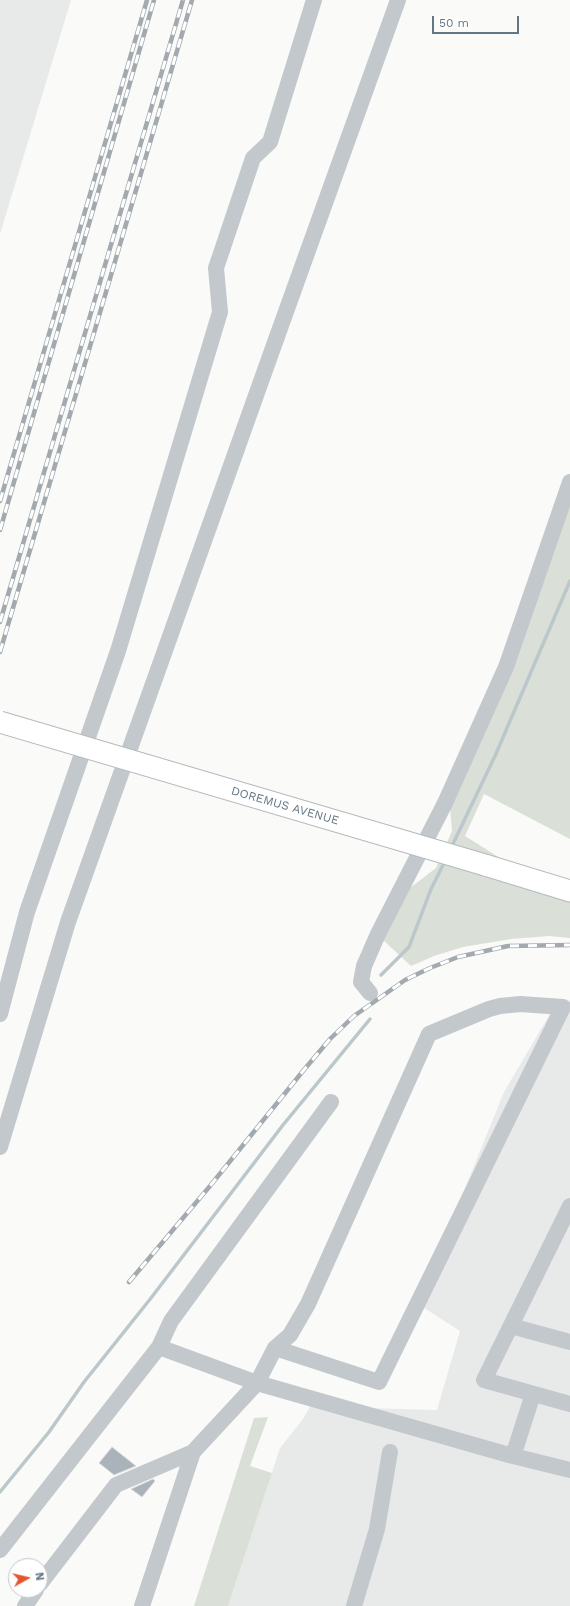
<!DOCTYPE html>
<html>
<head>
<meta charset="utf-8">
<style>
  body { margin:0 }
  #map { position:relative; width:570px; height:1606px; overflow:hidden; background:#fafaf8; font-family:"Work Sans",sans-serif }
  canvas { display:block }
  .north { position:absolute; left:8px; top:1558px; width:40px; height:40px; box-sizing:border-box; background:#fff; border:1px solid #c1c8cd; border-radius:50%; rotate:82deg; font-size:11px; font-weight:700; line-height:16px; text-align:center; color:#657683 }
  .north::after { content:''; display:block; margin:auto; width:14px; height:18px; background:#e4572e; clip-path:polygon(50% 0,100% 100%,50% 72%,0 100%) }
  .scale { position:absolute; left:432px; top:16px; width:87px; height:18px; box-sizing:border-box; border:2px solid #657683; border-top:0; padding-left:5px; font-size:12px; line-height:14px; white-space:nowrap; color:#657683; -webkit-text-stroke:3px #fff; paint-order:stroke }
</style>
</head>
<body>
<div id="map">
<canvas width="570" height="1606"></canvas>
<div class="north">N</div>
<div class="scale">50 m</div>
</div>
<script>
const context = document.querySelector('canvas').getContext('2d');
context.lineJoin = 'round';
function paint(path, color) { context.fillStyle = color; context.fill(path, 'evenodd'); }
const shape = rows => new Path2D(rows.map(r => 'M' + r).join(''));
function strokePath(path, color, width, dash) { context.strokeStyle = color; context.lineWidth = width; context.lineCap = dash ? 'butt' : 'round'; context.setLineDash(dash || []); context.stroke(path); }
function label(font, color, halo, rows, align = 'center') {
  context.font = font + ' "Work Sans",sans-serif'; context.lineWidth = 4; context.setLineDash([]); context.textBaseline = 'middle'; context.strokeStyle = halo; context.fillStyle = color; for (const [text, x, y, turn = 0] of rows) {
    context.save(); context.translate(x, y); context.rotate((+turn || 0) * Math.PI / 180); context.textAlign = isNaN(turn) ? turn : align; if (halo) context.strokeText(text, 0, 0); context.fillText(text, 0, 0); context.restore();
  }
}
paint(shape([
  [0,0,71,0,0,234],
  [570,1000,570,1606,228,1606,280,1448,303,1419,317,1394,364,1408,437,1410,460,1331,418,1304,504,1092,551,1012]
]), '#e8e9e9');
paint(shape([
  [570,504,570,839,484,794,465,836,570,902,570,938,549,936,511,939,463,947,434,956,411,966,382,939,406,891,436,868,452,831,450,808],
  [268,1417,250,1466,272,1473,228,1606,194,1606,254,1418]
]), '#dadfd7');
strokePath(shape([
  [451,848,495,756,570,581],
  [381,975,409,947,431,889,446,859],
  [0,1492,49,1432,84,1382,151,1298,283,1125,370,1019]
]), '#bbc7cb', 3.5);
const building = shape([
  [112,1447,136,1466,114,1475,99,1463,112,1447],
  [153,1479,155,1481,142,1497,131,1489,153,1479]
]);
paint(building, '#aab3b9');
strokePath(building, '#dcdcda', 1);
const major = shape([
  [485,865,570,891]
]);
strokePath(major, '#b5babe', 23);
strokePath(shape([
  [370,993,361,982,364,966,378,934,445,803,506,667,570,482],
  [0,1014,27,912,118,651,220,312,216,268,253,158,270,142,314,0],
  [0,1147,68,922,274,345,398,0],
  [570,1206,484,1380,570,1404],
  [511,1326,570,1342],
  [275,1348,379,1382,563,1007,520,1004,500,1006,489,1009,429,1034,308,1304,290,1335,275,1348,257,1383,159,1347,171,1321,331,1102],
  [513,1456,533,1394],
  [0,1550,159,1347],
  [40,1584,116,1485,193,1452,257,1383,509,1455,570,1470],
  [25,1606,36,1590],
  [142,1606,193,1452],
  [354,1606,377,1529,390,1452]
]), '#c3c8cc', 16);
strokePath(major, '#fff', 21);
const rail = shape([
  [0,501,147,0],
  [0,530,154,0],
  [0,622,183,0],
  [0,652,192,0],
  [129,1282,210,1186,303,1071,330,1039,354,1016,405,980,430,968,458,957,508,946,570,945]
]);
strokePath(rail, '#a2aab0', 4.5);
strokePath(rail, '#fff', 3, [9]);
const majorBridge = shape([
  [0,722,485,865]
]);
strokePath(majorBridge, '#b5babe', 23, []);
strokePath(majorBridge, '#fff', 21);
label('12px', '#657683', '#fff', [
  ["DOREMUS AVENUE",285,806,16]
]);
</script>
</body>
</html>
